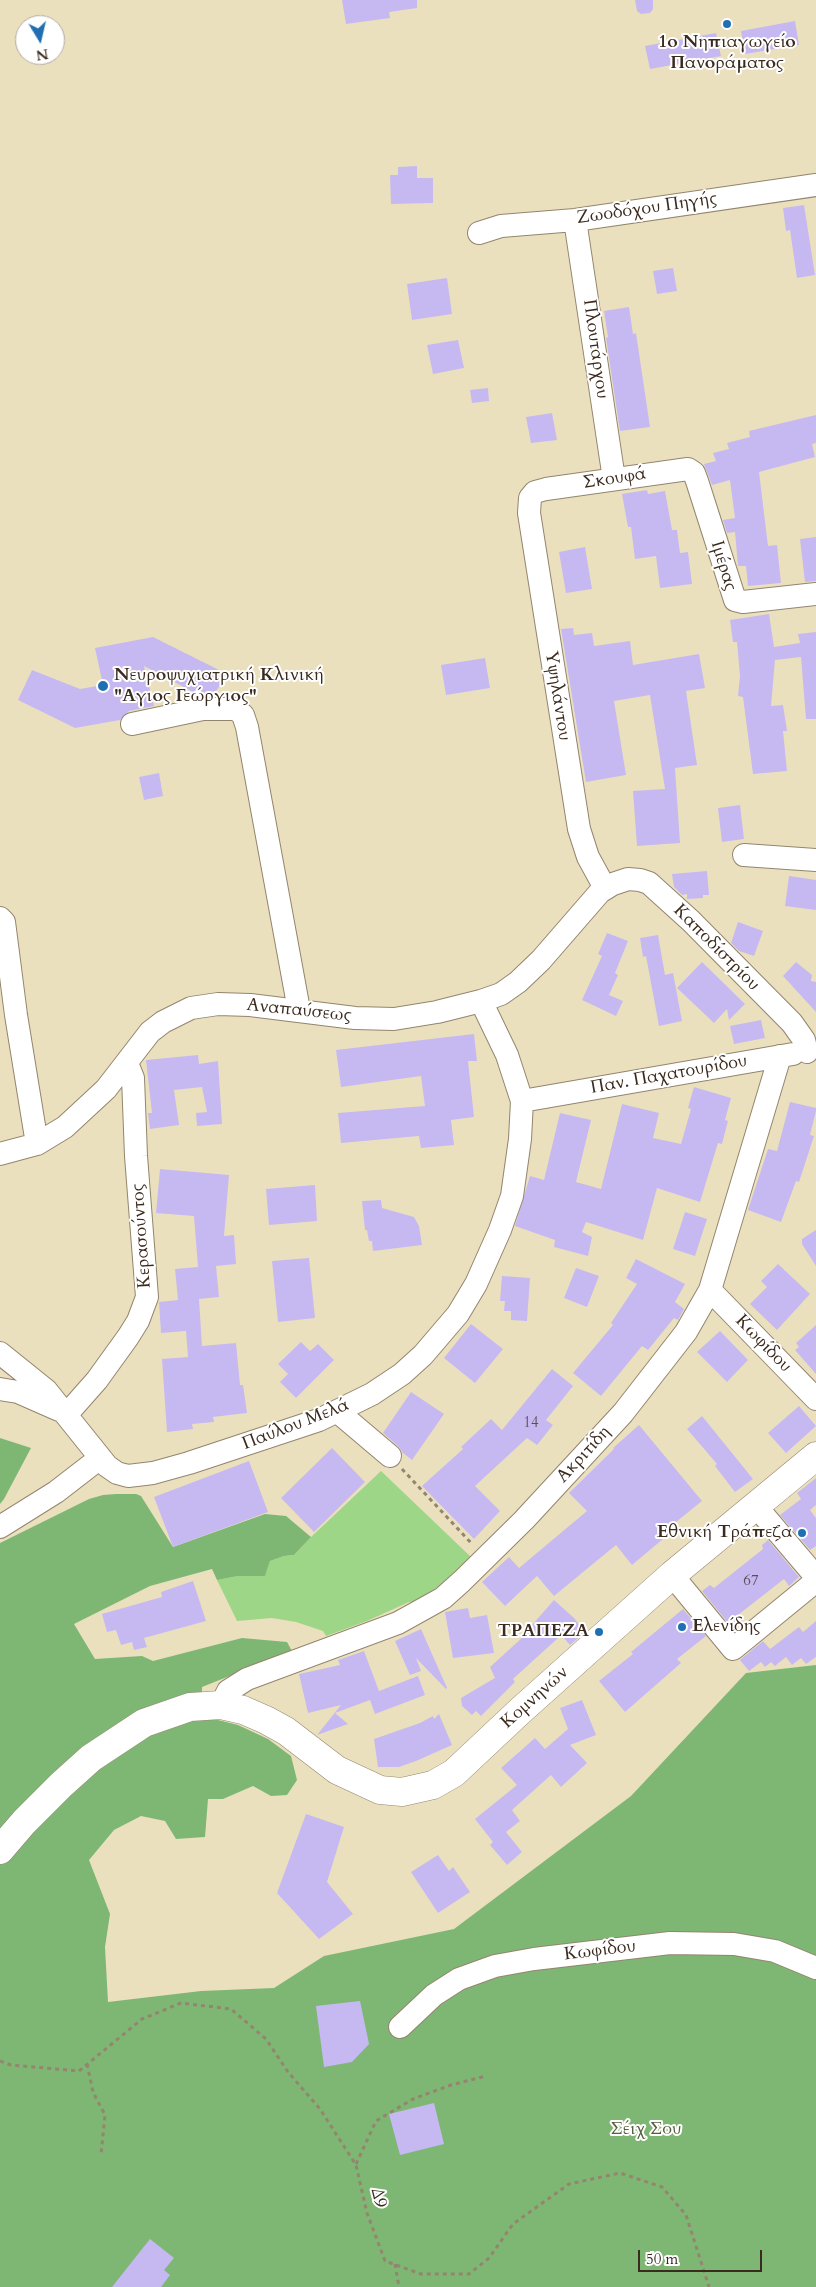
<!DOCTYPE html>
<html>
<head>
<meta charset="utf-8">
<style>
  body { margin:0 }
  #map { position:relative; width:816px; height:2287px; overflow:hidden; background:#ebe0be; font-family:Cardo,serif }
  canvas { display:block }
  .north { position:absolute; left:15px; top:15px; width:50px; height:50px; box-sizing:border-box; background:#fff; border:1px solid #b1aaa5; border-radius:50%; rotate:171deg; font-size:14px; font-weight:700; line-height:20px; text-align:center; color:#3b2a1e }
  .north::after { content:''; display:block; margin:auto; width:18px; height:22px; background:#1f6fb2; clip-path:polygon(50% 0,100% 100%,50% 72%,0 100%) }
  .scale { position:absolute; left:638px; top:2250px; width:124px; height:22px; box-sizing:border-box; border:2px solid #3b2a1e; border-top:0; padding-left:6px; font-size:15px; line-height:18px; white-space:nowrap; color:#3b2a1e; -webkit-text-stroke:4px #fff; paint-order:stroke }
</style>
</head>
<body>
<div id="map">
<canvas width="816" height="2287"></canvas>
<div class="north">N</div>
<div class="scale">50 m</div>
</div>
<script>
const context = document.querySelector('canvas').getContext('2d');
context.lineJoin = 'round';
function paint(path, color) { context.fillStyle = color; context.fill(path, 'evenodd'); }
const shape = rows => new Path2D(rows.map(r => 'M' + r).join(''));
function strokePath(path, color, width, dash) { context.strokeStyle = color; context.lineWidth = width; context.lineCap = dash ? 'butt' : 'round'; context.setLineDash(dash || []); context.stroke(path); }
function label(font, color, halo, rows, align = 'center') {
  context.font = font + ' Cardo,serif'; context.lineWidth = 4; context.setLineDash([]); context.textBaseline = 'middle'; context.strokeStyle = halo; context.fillStyle = color; for (const [text, x, y, turn = 0] of rows) {
    context.save(); context.translate(x, y); context.rotate((+turn || 0) * Math.PI / 180); context.textAlign = isNaN(turn) ? turn : align; if (halo) context.strokeText(text, 0, 0); context.fillText(text, 0, 0); context.restore();
  }
}
paint(shape([
  [381,1471,471,1557,450,1579,413,1603,409,1602,367,1621,326,1636,323,1631,296,1622,272,1618,237,1621,217,1580,238,1576,265,1575,270,1561,284,1556,294,1555,311,1537]
]), '#9ed688');
paint(shape([
  [0,1438,31,1448,4,1499,0,1504],
  [116,1494,136,1494,141,1496,173,1547,265,1514,286,1516,311,1537,294,1555,284,1556,270,1561,265,1576,238,1576,217,1580,212,1569,150,1586,74,1624,95,1659,142,1656,153,1661,242,1638,287,1642,292,1651,202,1687,202,1716,238,1725,268,1739,291,1756,297,1780,287,1795,271,1796,253,1786,223,1799,208,1799,205,1837,176,1839,165,1821,141,1816,114,1830,89,1860,110,1914,105,1947,108,2002,201,1991,274,1988,324,1956,454,1929,631,1796,746,1673,816,1665,816,2287,0,2287,0,1543,89,1499,103,1495]
]), '#7eb774');
paint(shape([
  [342,0,417,0,417,8,389,12,390,18,346,24],
  [635,0,653,0,653,9,650,13,641,14,637,11],
  [795,21,799,45,745,54,741,31],
  [716,33,721,56,650,69,645,46],
  [417,166,417,178,433,178,433,203,391,204,390,175,398,175,398,167],
  [804,205,815,275,797,278,790,230,786,231,783,208],
  [673,268,677,291,657,294,653,271],
  [447,278,452,314,412,320,407,284],
  [629,307,633,334,636,333,650,427,620,431,606,338,608,337,604,311],
  [458,340,464,368,433,374,427,345],
  [488,388,489,401,472,403,470,390],
  [552,413,557,440,531,443,526,417],
  [816,415,816,443,812,444,815,457,759,472,768,546,777,545,781,583,748,586,746,566,738,566,735,532,727,533,723,520,735,518,730,480,712,485,704,464,716,461,713,453,729,449,727,443,750,437,749,431],
  [647,490,648,494,665,491,672,530,677,530,680,553,688,552,692,584,660,588,656,556,635,559,631,527,628,527,622,494],
  [816,537,816,581,805,582,800,539],
  [585,547,592,589,566,593,559,552],
  [769,614,774,647,800,643,798,634,816,632,816,719,806,719,801,657,775,660,771,706,783,705,787,731,783,731,787,771,753,774,743,697,738,696,740,676,737,642,733,642,730,620],
  [573,628,574,635,592,633,594,646,630,641,633,665,699,654,705,688,686,691,697,765,675,768,680,843,637,846,633,791,665,789,650,695,614,701,626,775,586,782,561,629],
  [153,637,227,674,213,696,201,696,144,666,154,706,129,711,120,720,75,728,18,700,32,670,80,689,103,685,95,648],
  [485,658,490,688,446,695,441,665],
  [159,773,163,796,144,800,139,777],
  [740,805,744,839,722,842,718,808],
  [707,871,709,895,703,895,703,898,687,899,687,894,682,895,674,887,672,874],
  [789,876,816,880,816,910,785,906],
  [738,922,763,931,754,956,739,951,731,943],
  [607,933,628,941,615,973,618,975,609,995,623,1001,616,1016,582,1000,602,956,598,954],
  [658,935,665,975,673,973,682,1021,659,1026,646,956,643,957,640,938],
  [702,962,745,1004,729,1020,727,1009,714,1023,677,988],
  [796,962,812,975,811,981,816,982,816,1012,783,976],
  [761,1020,765,1038,734,1044,730,1026],
  [474,1034,477,1061,468,1061,474,1117,451,1120,454,1145,421,1148,419,1136,341,1143,338,1113,425,1106,421,1076,341,1087,336,1050],
  [198,1055,199,1064,218,1061,222,1124,197,1126,196,1113,207,1112,202,1087,174,1090,179,1125,150,1129,148,1113,152,1113,146,1060],
  [694,1087,731,1098,725,1120,728,1121,722,1144,718,1143,700,1202,657,1188,643,1240,586,1222,582,1232,592,1237,588,1256,554,1247,555,1240,515,1226,530,1176,544,1180,560,1113,591,1120,576,1182,601,1189,622,1104,659,1113,653,1138,681,1144,691,1109,688,1108],
  [790,1102,816,1108,816,1111,810,1135,814,1136,799,1182,796,1181,781,1222,748,1210,768,1149,777,1151],
  [160,1169,229,1175,224,1236,234,1235,236,1264,216,1266,219,1297,199,1299,202,1346,236,1343,240,1385,243,1385,247,1413,213,1417,214,1422,192,1424,193,1429,167,1432,162,1359,188,1357,186,1331,161,1333,159,1302,178,1300,175,1269,198,1267,194,1216,156,1213],
  [315,1185,317,1221,269,1225,266,1189],
  [381,1200,382,1208,414,1217,419,1226,422,1245,373,1251,372,1241,369,1241,367,1230,365,1230,362,1201],
  [685,1212,707,1219,695,1256,673,1249],
  [816,1230,816,1266,802,1244,802,1239],
  [309,1258,315,1318,278,1322,272,1261],
  [636,1259,685,1284,675,1302,684,1309,678,1320,674,1318,648,1350,642,1346,601,1396,573,1373,613,1325,611,1323,637,1284,626,1278],
  [778,1264,810,1294,777,1330,750,1304,767,1287,761,1281],
  [576,1268,599,1276,587,1307,564,1298],
  [502,1276,530,1278,527,1321,511,1320,511,1311,504,1311,505,1301,500,1301],
  [471,1324,503,1349,475,1383,444,1358],
  [816,1325,816,1374,795,1350,799,1347,796,1343],
  [720,1331,748,1360,727,1382,697,1352],
  [301,1342,310,1351,318,1344,334,1360,296,1398,280,1382,288,1374,278,1364],
  [552,1369,573,1386,546,1420,553,1425,537,1445,527,1438,475,1486,500,1511,474,1539,422,1486,463,1449,461,1447,491,1419,502,1430],
  [411,1392,444,1414,412,1460,403,1453,398,1446,383,1433],
  [799,1406,816,1426,786,1453,768,1433],
  [702,1416,753,1479,735,1492,715,1466,717,1464,687,1429],
  [639,1425,702,1501,660,1535,663,1539,632,1565,616,1545,554,1596,537,1576,505,1606,482,1582,509,1557,519,1568,587,1511,569,1493,614,1449,613,1448],
  [332,1448,365,1482,314,1532,281,1498],
  [249,1461,268,1512,173,1547,154,1497],
  [816,1478,816,1505,810,1510,816,1518,816,1546,810,1550,780,1515,801,1499,797,1493],
  [768,1540,799,1577,789,1586,784,1579,738,1615,743,1621,733,1629,702,1591,710,1585,714,1588,763,1549,762,1545],
  [193,1581,206,1621,144,1638,147,1647,134,1650,132,1642,121,1645,116,1630,107,1632,102,1614,162,1597,161,1592],
  [554,1600,574,1618,585,1632,570,1645,552,1624,558,1638,513,1679,515,1682,481,1716,476,1711,472,1715,462,1706,461,1698,495,1678,490,1667,534,1627,532,1625],
  [468,1608,470,1618,487,1615,494,1653,453,1658,445,1612],
  [683,1609,706,1636,677,1659,681,1663,625,1712,599,1681,633,1654,631,1652],
  [816,1621,816,1657,806,1664,801,1658,792,1665,786,1657,775,1666,771,1662,765,1667,761,1662,749,1671,740,1660,763,1641,770,1649,799,1627,803,1632],
  [421,1629,447,1688,446,1689,416,1658,421,1671,410,1675,395,1641],
  [364,1651,379,1691,418,1676,425,1695,375,1714,370,1700,335,1713,348,1724,317,1735,341,1705,308,1713,299,1674,340,1665,338,1660],
  [582,1700,596,1735,570,1745,587,1763,561,1787,551,1775,512,1810,520,1821,506,1832,522,1852,507,1865,490,1845,493,1842,475,1819,517,1785,501,1768,535,1738,545,1749,568,1729,560,1708],
  [439,1714,452,1745,416,1761,399,1767,378,1767,374,1739,420,1723,433,1716,434,1719],
  [306,1814,344,1827,327,1882,353,1914,319,1939,277,1893],
  [438,1855,449,1871,453,1867,470,1892,438,1913,411,1872],
  [360,2001,369,2044,352,2062,324,2067,316,2006],
  [434,2103,444,2144,400,2155,389,2114],
  [150,2239,174,2258,164,2270,170,2275,161,2287,112,2287]
]), '#c6b9f2');
const minor = shape([
  [575,220,614,479],
  [479,233,501,226,575,220,816,185],
  [132,724,203,709,236,709,243,715,247,727,299,1010],
  [744,855,816,860],
  [605,888,588,857,579,829,529,513,530,498,535,492,546,489,688,469,694,473,697,481,735,600,743,602,816,594],
  [0,918,4,922,16,1015,37,1144],
  [522,1101,793,1054],
  [0,1154,37,1144,65,1127,106,1089,150,1032,163,1022,191,1008,218,1004,250,1005,355,1018,394,1019,437,1012,481,1001,501,994,518,982,541,960,600,892,613,884,628,879,640,880,649,883,691,921,792,1023,804,1040,807,1052],
  [710,1290,816,1399],
  [0,1353,46,1390,107,1466,117,1473,128,1476,153,1473,189,1463,319,1420,372,1394,402,1374,423,1355,458,1314,476,1284,500,1230,512,1196,520,1139,522,1101,507,1055,481,1001],
  [0,1389,18,1392,59,1410],
  [338,1412,390,1456],
  [67,1414,97,1380,128,1337,138,1321,147,1297,136,1156,133,1078,127,1063],
  [755,1505,816,1577],
  [0,1527,56,1492,100,1458],
  [672,1575,733,1649,816,1581],
  [221,1705,228,1691,247,1679,398,1623,443,1598,462,1581,524,1520,623,1413,686,1332,710,1290,780,1056],
  [400,2027,434,1995,459,1979,495,1966,534,1959,670,1943,734,1944,775,1951,816,1968]
]);
const major = shape([
  [0,1850,24,1822,61,1785,91,1758,144,1723,190,1707,221,1705,243,1710,266,1720,286,1731,337,1770,380,1790,402,1792,433,1785,454,1773,520,1711,672,1575,816,1456]
]);
strokePath(minor, '#93856e', 24);
strokePath(major, '#93856e', 29);
strokePath(shape([
  [402,1469,473,1545],
  [0,2061,11,2065,79,2071,142,2019,181,2003,231,2009,266,2039,288,2072,320,2109,356,2165,367,2213,385,2261,421,2274,469,2274,489,2258,513,2224,569,2184,620,2173,662,2187,686,2215,709,2287],
  [87,2064,93,2092,105,2115,101,2155],
  [356,2164,376,2121,413,2099,451,2085,486,2076],
  [395,2264,399,2287]
]), '#93856e', 3, [4, 4]);
strokePath(minor, '#fff', 22);
strokePath(major, '#fff', 28);
for (const [x, y, r, color] of [
  [727,24,5,"#1f6fb2"],
  [103,686,6,"#1f6fb2"],
  [802,1533,5,"#1f6fb2"],
  [682,1627,5,"#1f6fb2"],
  [599,1632,5,"#1f6fb2"]
]) { const dot = new Path2D(); dot.arc(x, y, r, 0, 2 * Math.PI); context.fillStyle = color; context.fill(dot); strokePath(dot, '#fff', 2); }
label('15px', '#5e4e53', null, [
  ["14",531,1424],
  ["67",751,1582]
]);
label('bold 18px', '#3b2a1e', '#fff', [
  ["1ο Νηπιαγωγείο",727,43,"center"],
  ["Πανοράματος",727,64,"center"],
  ["Νευροψυχιατρική Κλινική",114,676],
  ["\"Αγιος Γεώργιος\"",114,697],
  ["Εθνική Τράπεζα",792,1533,"right"],
  ["Ελενίδης",692,1627],
  ["ΤΡΑΠΕΖΑ",589,1632,"right"]
], 'left');
label('18px', '#3b2a1e', '#fff', [
  ["Ζωοδόχου Πηγής",647,209,-8],
  ["Πλουτάρχου",595,349,82],
  ["Σκουφά",615,479,-9],
  ["Ιμέρας",723,566,73],
  ["Υψηλάντου",557,696,81],
  ["Καποδίστρίου",716,948,45],
  ["Αναπαύσεως",299,1011,6],
  ["Παν. Παχατουρίδου",669,1075,-10],
  ["Κερασούντος",142,1236,-94],
  ["Κωφίδου",763,1344,46],
  ["Παύλου Μελά",296,1425,-21],
  ["Ακριτίδη",584,1455,-47],
  ["Κομνηνών",535,1698,-42],
  ["Κωφίδου",600,1951,-7],
  ["Δ9",378,2198,76]
]);
label('18px', '#595e3e', '#fff', [
  ["Σέιχ Σου",646,2130]
]);
</script>
</body>
</html>
